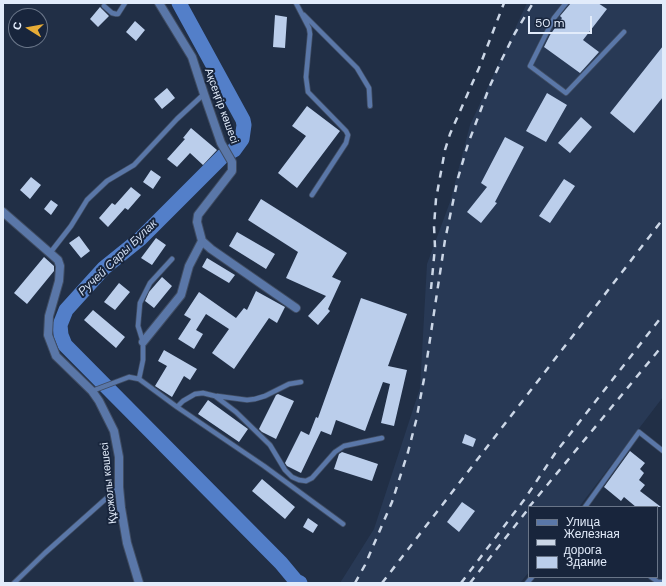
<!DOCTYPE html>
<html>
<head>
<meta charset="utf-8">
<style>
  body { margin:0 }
  #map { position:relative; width:666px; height:586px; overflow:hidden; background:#212f46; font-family:"DM Sans",sans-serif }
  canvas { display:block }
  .frame { position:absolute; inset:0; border:4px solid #e2ecfb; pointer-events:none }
  .legend { position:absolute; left:528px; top:506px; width:130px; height:72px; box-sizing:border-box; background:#18253c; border:1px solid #697588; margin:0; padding:5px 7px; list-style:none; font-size:12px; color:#e2ecfb }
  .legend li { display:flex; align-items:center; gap:8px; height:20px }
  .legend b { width:20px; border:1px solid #697588 }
  .north { position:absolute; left:8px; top:8px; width:40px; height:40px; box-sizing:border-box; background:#18253c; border:1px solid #697588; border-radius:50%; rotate:281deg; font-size:11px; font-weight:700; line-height:16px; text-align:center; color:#e2ecfb }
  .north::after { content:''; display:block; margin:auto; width:14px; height:18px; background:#e7ac36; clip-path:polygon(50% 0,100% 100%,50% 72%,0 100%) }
  .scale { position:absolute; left:528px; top:16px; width:64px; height:18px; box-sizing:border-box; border:2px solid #e2ecfb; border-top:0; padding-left:5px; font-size:12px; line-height:14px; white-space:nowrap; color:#e2ecfb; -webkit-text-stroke:3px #18253c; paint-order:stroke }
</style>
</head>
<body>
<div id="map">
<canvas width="666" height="586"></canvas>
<div class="frame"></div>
<ul class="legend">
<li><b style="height:5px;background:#5a77a8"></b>Улица</li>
<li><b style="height:5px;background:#cbd6e6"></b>Железная дорога</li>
<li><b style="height:11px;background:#bbceeb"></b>Здание</li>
</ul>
<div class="north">С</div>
<div class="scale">50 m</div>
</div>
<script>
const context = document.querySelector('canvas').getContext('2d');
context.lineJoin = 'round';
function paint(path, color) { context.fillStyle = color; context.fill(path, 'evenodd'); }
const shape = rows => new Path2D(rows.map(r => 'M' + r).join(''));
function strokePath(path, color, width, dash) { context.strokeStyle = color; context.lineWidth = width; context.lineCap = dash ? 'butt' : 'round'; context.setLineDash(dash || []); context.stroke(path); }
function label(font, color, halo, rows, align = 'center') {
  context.font = font + ' "DM Sans",sans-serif'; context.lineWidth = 4; context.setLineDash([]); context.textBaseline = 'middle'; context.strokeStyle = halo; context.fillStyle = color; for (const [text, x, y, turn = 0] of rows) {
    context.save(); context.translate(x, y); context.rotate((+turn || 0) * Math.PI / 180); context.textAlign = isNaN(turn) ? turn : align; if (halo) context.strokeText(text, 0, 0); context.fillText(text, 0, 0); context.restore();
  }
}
paint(shape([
  [527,3,663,3,663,397,579,507,529,507,529,572,520,583,340,583,374,529,420,388,427,264,450,202,470,125]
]), '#283955');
strokePath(shape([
  [179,3,243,120,244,125,242,139,234,150,223,156,140,239,104,268,66,310,60,325,61,335,65,345,281,563,296,581,300,583]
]), '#537fc9', 15);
paint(shape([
  [571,3,598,3,607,9,583,40,599,52,580,73,544,47,550,35,562,18,560,16],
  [100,7,109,16,98,27,90,19],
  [275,15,287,17,285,48,273,47],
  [135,21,145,30,136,41,126,32],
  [663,46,663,97,634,133,610,113],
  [167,88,175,98,162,109,154,99],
  [547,93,567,105,546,142,526,131],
  [307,106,340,131,297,188,278,173,306,136,292,126],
  [581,117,592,127,570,153,558,143],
  [191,128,217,150,203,165,190,153,177,167,167,159,185,139,183,138],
  [505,137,524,147,495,202,497,203,481,223,467,212,487,187,481,183],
  [151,170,161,177,153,189,143,182],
  [31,177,41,185,30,199,20,190],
  [564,179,575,186,550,223,539,216],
  [131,187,141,195,128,210,125,208,108,227,99,218,112,203,115,205],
  [261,199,347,253,332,277,341,281,328,309,330,311,318,325,308,316,326,296,286,278,298,252,248,220],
  [51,200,58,205,51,215,44,209],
  [237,232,275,254,266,269,229,246],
  [79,236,90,251,81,258,69,243],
  [156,238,166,245,152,265,141,258],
  [44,257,54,266,54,271,27,304,14,293],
  [207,258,235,275,229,283,202,267],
  [162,277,172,286,154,308,145,301,149,292],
  [119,283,130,292,115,310,104,302],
  [256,291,285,307,277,323,269,318,234,369,212,353,229,329,206,314,196,330,203,334,194,349,178,339,191,319,184,315,199,292,236,318,244,308,247,310],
  [361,298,407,314,388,366,407,370,394,426,381,423,390,384,383,382,365,431,336,420,331,435,321,431,301,473,287,466,285,463,301,431,309,435,316,417,318,418],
  [93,310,125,337,116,348,84,320],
  [164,350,197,369,190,380,184,376,172,397,155,386,167,366,158,361],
  [278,394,294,401,276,439,262,432,259,429,276,395],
  [208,400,248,429,239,442,198,414],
  [465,434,476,439,473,447,462,443],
  [630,451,645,463,640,469,644,473,639,480,645,485,640,491,661,507,636,507,624,497,621,501,604,487],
  [342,452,378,464,372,481,334,469,339,454],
  [262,479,295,507,285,519,252,491],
  [462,502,475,511,459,532,447,522],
  [308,518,318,525,313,533,303,527]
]), '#bbceeb');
const service = shape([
  [296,3,309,28,310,34,306,77,308,92,346,131,348,135,346,143,312,195],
  [566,3,554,18,530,66,566,93,624,32],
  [104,6,112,13,116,14,118,14,125,3],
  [304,15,357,68,369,88,370,106],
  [50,253,71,226,87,200,107,181,134,165,177,119,204,94],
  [139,379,143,360,143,342,138,326,140,303,150,283,172,259],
  [92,391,129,377,139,379,177,407,264,466,343,524],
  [217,396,247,400,255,399,265,396,289,384,301,382],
  [177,407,183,401,195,394,203,393,215,396,236,412,270,445,285,470,292,477,299,480,306,481,312,478,335,452,344,446,382,438],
  [585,507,639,432,663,451],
  [651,577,658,582,663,582],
  [14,583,45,553,119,487],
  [527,583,532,577]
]);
const minor = shape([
  [159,3,192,57,204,94,221,143,232,162,232,171,198,215,197,222,202,241,211,249,296,308],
  [3,212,50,253,58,260,60,266,59,281,49,316,48,335,56,356,92,391,99,401,114,431,119,457,119,487,121,508,127,543,139,583],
  [143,342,181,295,189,266,202,241]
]);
strokePath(service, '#404d63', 6);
strokePath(minor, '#404d63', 10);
strokePath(service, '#5a77a8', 4.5);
strokePath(minor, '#5a77a8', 8);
strokePath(shape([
  [431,289,435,247,434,226,436,199,445,150,450,134,479,68,504,3],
  [529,507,663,345],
  [355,583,365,565,392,502,408,452,416,421,424,379,445,240,458,178,468,144,489,88,502,59,515,33,533,3],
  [382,583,663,219],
  [461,583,524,500,556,452,663,315],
  [470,583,529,508]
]), '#cbd6e6', 2.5, [7, 7]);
label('11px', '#e2ecfb', '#18253c', [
  ["Ақсеңгір көшесі",221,106,70],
  ["Құсжолы көшесі",109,483,-96]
]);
label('italic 12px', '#cedbef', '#18253c', [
  ["Ручей Сары Булак",118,258,-44]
]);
</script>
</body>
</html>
